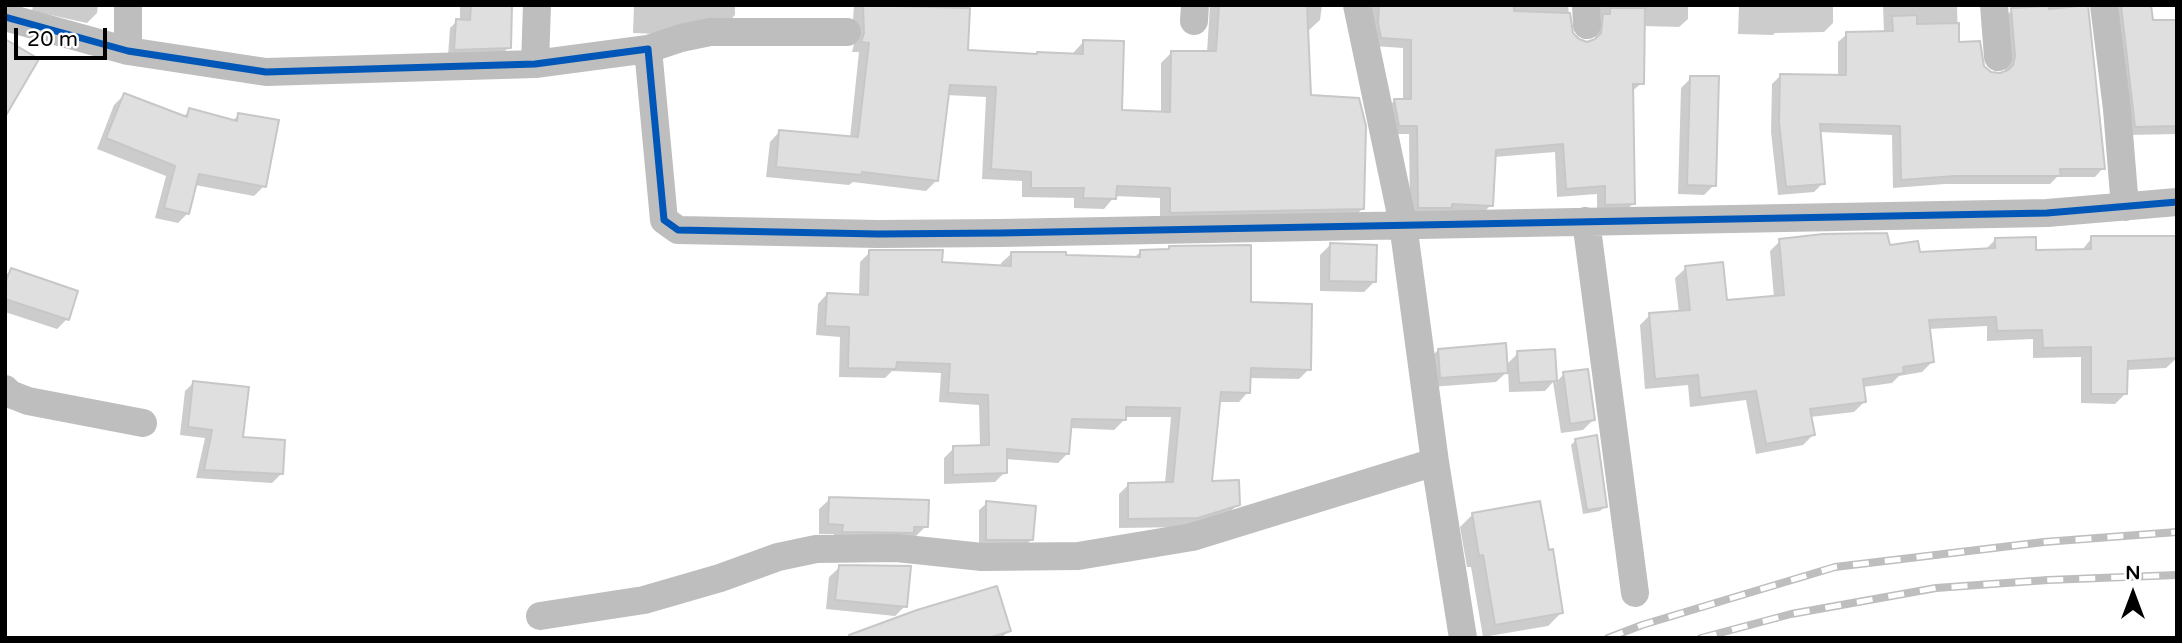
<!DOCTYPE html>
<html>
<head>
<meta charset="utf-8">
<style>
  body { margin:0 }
  #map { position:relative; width:2182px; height:643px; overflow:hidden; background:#fff; font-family:"Varela Round",sans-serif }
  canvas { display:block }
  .frame { position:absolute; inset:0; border:7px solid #000; pointer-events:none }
  .north { position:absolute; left:2098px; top:559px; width:70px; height:70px; -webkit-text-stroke:5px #fff; paint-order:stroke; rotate:0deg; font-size:19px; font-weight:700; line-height:28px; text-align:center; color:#000 }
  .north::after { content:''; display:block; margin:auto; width:24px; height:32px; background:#000; clip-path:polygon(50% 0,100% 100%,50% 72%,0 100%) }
  .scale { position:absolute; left:14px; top:28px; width:93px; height:32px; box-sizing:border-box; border:4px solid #000; border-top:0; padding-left:9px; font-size:21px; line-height:24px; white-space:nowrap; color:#000; -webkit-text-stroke:5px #fff; paint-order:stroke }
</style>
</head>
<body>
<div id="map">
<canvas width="2182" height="643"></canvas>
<div class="frame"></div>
<div class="north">N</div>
<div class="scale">20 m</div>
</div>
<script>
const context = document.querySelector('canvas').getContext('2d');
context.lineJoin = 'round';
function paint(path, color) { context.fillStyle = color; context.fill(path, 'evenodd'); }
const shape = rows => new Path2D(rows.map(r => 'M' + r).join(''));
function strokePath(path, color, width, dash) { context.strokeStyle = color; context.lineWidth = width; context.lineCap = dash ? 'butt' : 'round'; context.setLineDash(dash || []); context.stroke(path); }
paint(shape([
  [33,5,98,5,97,13,87,23,32,11],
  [460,5,510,5,509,47,502,54,448,56,450,28,457,21,460,21],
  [634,5,735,5,735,15,725,25,658,34,633,33],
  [854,5,960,5,966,52,1036,56,1074,55,1074,52,1084,41,1121,112,1161,114,1161,63,1171,53,1207,53,1210,5,1322,5,1320,20,1309,30,1306,30,1310,96,1362,209,1352,219,1160,223,1160,198,1115,196,1104,209,1074,208,1074,198,1022,197,1022,181,982,179,986,97,947,95,936,181,926,191,853,182,849,185,766,177,770,142,780,131,850,138,859,52,852,52,854,44,852,36],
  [1372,5,1568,5,1571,34,1578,41,1587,43,1594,42,1596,34,1592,5,1688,5,1688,19,1679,27,1643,26,1642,83,1631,92,1633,204,1624,212,1597,213,1597,194,1557,197,1555,152,1494,157,1491,205,1482,214,1410,216,1409,134,1391,134,1386,109,1394,101,1403,101,1403,48,1373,46,1370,33],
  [1739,5,1833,5,1833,23,1824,32,1775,33,1773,35,1738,34],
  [1883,5,1957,5,1958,44,1991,74,2005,73,2003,19,2012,10,2022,9,2022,5,2086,5,2103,168,2095,177,2057,177,2050,184,1945,184,1893,188,1892,135,1819,132,1823,183,1814,192,1778,195,1771,132,1772,84,1781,75,1838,77,1838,42,1847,34,1884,33],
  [2110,5,2149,5,2152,21,2177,22,2177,134,2127,135],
  [1691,78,1714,185,1704,195,1678,194,1681,88],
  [124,95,183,117,190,110,232,122,239,114,264,186,254,196,195,185,188,213,178,223,155,218,166,176,97,149,114,105],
  [2092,238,2177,358,2166,368,2126,370,2126,393,2115,404,2081,403,2081,357,2033,358,2033,339,1987,341,1987,326,1928,329,1932,362,1922,372,1899,376,1892,383,1863,387,1864,402,1854,412,1810,417,1813,435,1803,445,1756,454,1746,400,1690,407,1688,385,1645,389,1640,325,1650,315,1679,313,1675,278,1686,268,1726,302,1774,298,1770,251,1780,241,1888,247,1918,254,1984,251,1995,240,2034,252,2081,251],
  [1330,245,1374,282,1364,292,1320,291,1320,255],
  [1141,251,1250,304,1309,369,1299,379,1249,378,1248,392,1239,402,1218,402,1210,482,1238,504,1228,514,1187,527,1119,528,1119,494,1129,484,1165,483,1171,417,1124,417,1124,420,1114,430,1070,428,1068,453,1058,463,1005,459,1005,472,995,482,944,484,944,458,954,448,980,447,979,405,939,402,941,373,892,371,885,378,839,377,840,337,816,335,818,304,827,294,859,296,860,262,870,252,941,264,1001,267,1001,263,1011,254,1134,258],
  [11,270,67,319,57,329,5,312,5,276],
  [1438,350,1506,365,1518,353,1554,351,1555,383,1564,374,1593,420,1583,430,1561,433,1553,382,1545,391,1509,392,1508,371,1496,382,1431,387,1428,360],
  [194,382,241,439,281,474,272,483,196,478,205,438,180,435,185,391],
  [1576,440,1605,507,1600,511,1583,514,1571,445],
  [830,499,926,526,916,536,833,541,834,534,819,534,819,509],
  [987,503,1032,539,1024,547,979,547,979,510],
  [1473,514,1561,613,1548,626,1483,637,1471,567,1467,567,1460,527],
  [840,567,905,606,895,616,826,609,829,577],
  [918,611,1009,631,1001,638,848,638]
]), '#0003');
const building = shape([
  [471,5,512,5,511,48,454,50,456,19,470,20,471,5],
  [863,5,970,8,968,50,1037,54,1037,52,1083,54,1083,40,1124,41,1122,110,1170,112,1171,51,1216,51,1219,5,1307,5,1311,95,1359,98,1366,126,1364,209,1170,213,1170,188,1117,186,1116,199,1083,198,1084,188,1031,188,1031,172,991,169,996,87,950,85,938,181,862,172,861,175,776,167,779,130,858,137,869,43,861,42,864,33,863,5],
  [1379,5,1514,5,1514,11,1570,13,1573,33,1579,39,1587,42,1595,39,1601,33,1603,14,1610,14,1610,8,1645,8,1644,84,1633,84,1635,204,1605,205,1605,186,1566,189,1563,144,1496,150,1493,206,1452,204,1452,208,1418,208,1417,126,1399,126,1394,99,1411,99,1411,40,1381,38,1378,23,1379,5],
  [2088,5,2105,169,2060,169,2061,176,1955,176,1901,180,1900,126,1820,124,1825,184,1786,187,1779,122,1780,74,1846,75,1846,32,1893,31,1892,16,1917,15,1917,24,1959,23,1959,42,1980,41,1984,66,1991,72,2000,73,2008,70,2013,65,2015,56,2011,8,2049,6,2049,9,2088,5],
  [2121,5,2151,5,2153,20,2177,20,2177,126,2135,127,2121,5],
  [5,39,39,59,5,117,5,39],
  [1690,76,1719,76,1716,186,1687,185,1690,76],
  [124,93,187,117,189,108,237,121,238,113,279,120,266,187,199,174,189,214,164,208,175,166,106,138,124,93],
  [1887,233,1890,245,1918,241,1920,252,1995,248,1995,238,2036,237,2036,250,2091,249,2091,236,2177,236,2177,358,2128,361,2127,394,2091,394,2091,347,2043,348,2042,330,1997,331,1996,317,1929,320,1934,362,1903,367,1904,373,1863,379,1866,402,1810,409,1815,435,1766,444,1756,391,1700,398,1698,375,1655,379,1649,313,1690,310,1685,266,1723,262,1727,300,1784,295,1779,239,1823,234,1887,233],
  [1330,243,1377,245,1376,282,1329,281,1330,243],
  [1251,245,1251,302,1312,304,1311,370,1251,368,1250,393,1221,392,1212,481,1239,480,1240,505,1198,518,1128,519,1128,483,1173,482,1180,408,1126,407,1126,420,1072,419,1069,454,1007,449,1007,473,953,475,953,446,989,445,988,395,948,393,950,364,897,362,896,369,848,368,849,327,825,326,827,293,868,295,869,250,943,250,942,262,1011,266,1011,252,1066,252,1066,255,1140,257,1140,250,1169,249,1169,246,1251,245],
  [11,268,78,291,69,320,5,299,5,284,11,268],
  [1506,343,1508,373,1440,378,1438,349,1506,343],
  [1555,349,1557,381,1519,383,1517,351,1555,349],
  [1588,369,1595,420,1570,424,1563,372,1588,369],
  [193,381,249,387,243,437,285,440,283,474,204,470,212,430,188,427,193,381],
  [1597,435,1607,507,1587,510,1575,439,1597,435],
  [829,497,929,500,928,527,914,527,914,533,842,532,843,525,828,524,829,497],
  [986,501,1036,506,1033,540,986,540,986,501],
  [1540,501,1549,550,1553,549,1563,613,1495,625,1483,555,1479,556,1472,513,1540,501],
  [839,565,911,566,907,607,835,600,839,565],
  [997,586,1011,631,988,638,850,638,849,635,917,610,997,586]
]);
paint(building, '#dfdfdf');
strokePath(building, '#c7c7c7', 2);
strokePath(shape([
  [128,5,128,51],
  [1357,5,1403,224,1435,462,1463,638],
  [1586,5,1587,25],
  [1994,5,1998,57],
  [2104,5,2117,109,2125,207],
  [5,17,128,51,266,72,535,64,648,49,664,220,678,230,878,234,1000,233,2047,213,2177,202],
  [1194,21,1195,5],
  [648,49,681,38,710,32,847,32],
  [535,64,537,5],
  [1586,221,1635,593],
  [5,389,10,394,28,401,143,423],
  [540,616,644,600,720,578,778,557,816,549,897,548,982,557,1078,556,1192,537,1435,462]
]), '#bebebe', 28);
const rail = shape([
  [1608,638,1642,625,1835,567,2044,542,2177,532],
  [1701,638,1791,614,1936,588,2048,580,2177,575]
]);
strokePath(rail, '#bebebe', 8);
strokePath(rail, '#fff', 5, [16]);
strokePath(shape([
  [5,17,128,51,266,72,535,64,648,49,664,220,678,230,878,234,1000,233,2047,213,2177,202]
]), '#0057b8', 7);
</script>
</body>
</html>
